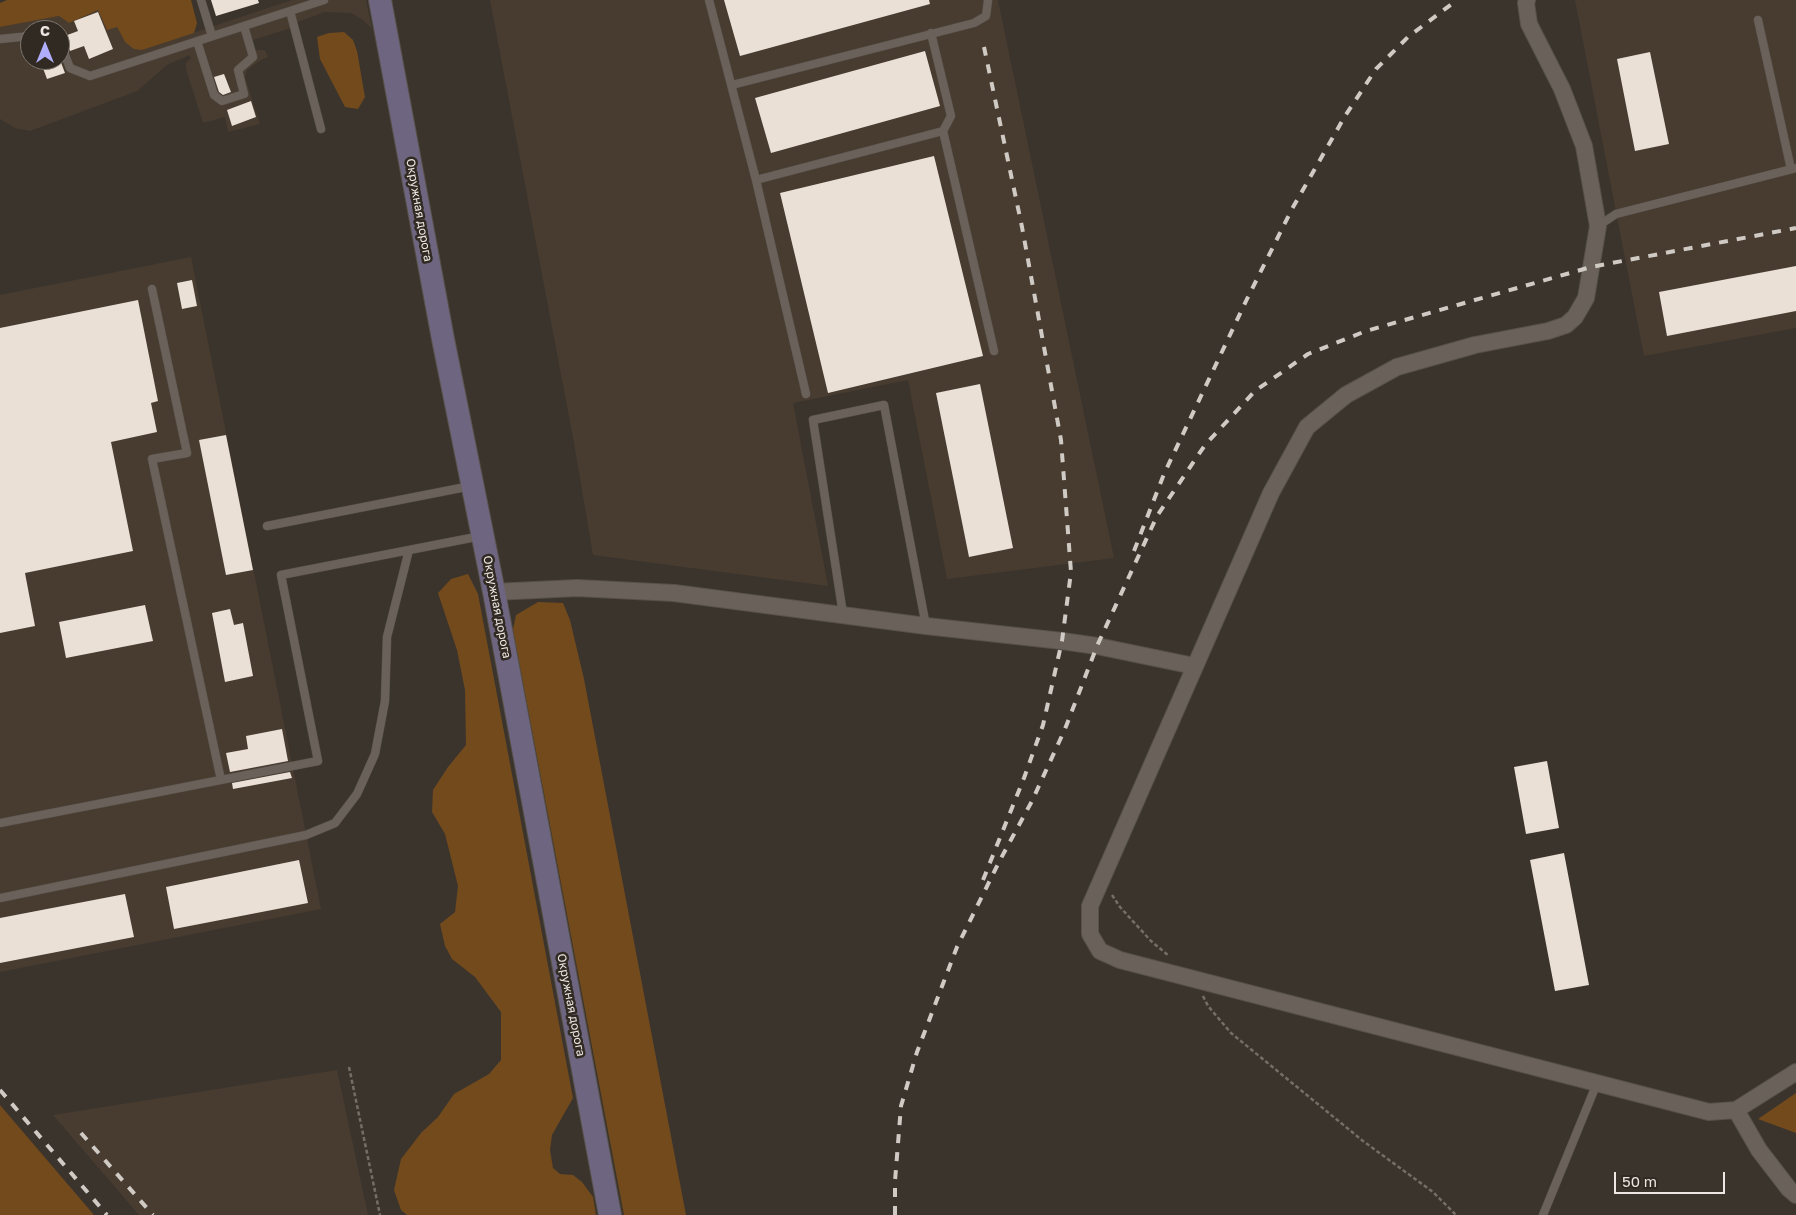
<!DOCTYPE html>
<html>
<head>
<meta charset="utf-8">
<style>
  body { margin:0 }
  #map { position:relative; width:1796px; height:1215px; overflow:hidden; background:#3b342d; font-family:"Golos Text",sans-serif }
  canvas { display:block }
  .north { position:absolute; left:20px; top:20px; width:50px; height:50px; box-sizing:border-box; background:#312a23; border:1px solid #7c766f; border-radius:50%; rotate:0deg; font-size:14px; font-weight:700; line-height:20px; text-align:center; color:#ece7e2 }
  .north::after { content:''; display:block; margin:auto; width:18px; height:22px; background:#b0aefa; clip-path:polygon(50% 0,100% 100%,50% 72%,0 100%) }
  .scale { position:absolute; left:1614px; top:1172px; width:111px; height:22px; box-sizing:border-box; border:2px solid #ece7e2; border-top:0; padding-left:6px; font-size:15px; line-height:18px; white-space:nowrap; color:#ece7e2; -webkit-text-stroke:4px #312a23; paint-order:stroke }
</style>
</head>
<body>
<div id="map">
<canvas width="1796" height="1215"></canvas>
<div class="north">С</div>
<div class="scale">50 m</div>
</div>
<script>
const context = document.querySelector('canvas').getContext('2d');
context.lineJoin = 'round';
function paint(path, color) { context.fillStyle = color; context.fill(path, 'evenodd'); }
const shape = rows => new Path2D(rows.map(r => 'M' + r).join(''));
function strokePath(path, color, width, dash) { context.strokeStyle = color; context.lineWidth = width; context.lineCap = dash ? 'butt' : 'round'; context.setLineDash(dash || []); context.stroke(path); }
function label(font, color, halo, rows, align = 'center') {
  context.font = font + ' "Golos Text",sans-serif'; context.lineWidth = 5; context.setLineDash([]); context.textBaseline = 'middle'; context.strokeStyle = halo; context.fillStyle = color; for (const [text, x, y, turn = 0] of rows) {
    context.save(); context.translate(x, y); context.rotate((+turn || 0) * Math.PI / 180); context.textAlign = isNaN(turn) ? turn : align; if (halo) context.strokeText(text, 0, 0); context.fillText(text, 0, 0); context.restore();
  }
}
paint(shape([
  [292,0,366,0,372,29,363,20,351,13,325,12,298,22,295,27,249,41,251,46,256,50,265,50,268,57,261,60,247,70,245,77,260,124,228,132,225,117,203,123,186,69,186,63,191,58,190,55,167,65,137,91,30,131,15,128,0,119,0,27,59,16,69,23,98,10,117,27,125,42,142,50],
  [30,30,60,30,60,60,30,60],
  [490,0,998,0,1114,558,947,579,908,380,793,403,828,586,593,555,574,443],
  [1575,0,1796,0,1796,328,1644,356],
  [191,257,321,909,0,972,0,295],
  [337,1070,368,1215,139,1215,53,1115]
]), '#483c30');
paint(shape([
  [7,0,191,0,197,23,194,33,142,50,134,49,125,42,117,27,107,30,98,10,69,23,59,16,0,27,0,3],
  [344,32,353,40,357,51,365,97,358,109,345,107,320,59,317,37,329,33],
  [468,574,478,594,573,1098,552,1135,550,1150,553,1168,560,1174,573,1175,582,1182,593,1197,596,1215,407,1215,401,1210,394,1190,401,1159,421,1133,438,1117,454,1094,489,1074,501,1060,501,1012,475,977,452,959,445,946,440,924,455,912,458,886,445,834,432,812,433,790,448,767,466,745,465,690,457,650,438,593,451,579],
  [538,602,563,603,570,620,584,679,686,1215,624,1215,513,630,516,615],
  [1796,1093,1796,1133,1758,1119],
  [0,1105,94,1215,0,1215]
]), '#724a1c');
paint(shape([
  [211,0,258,0,259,3,216,16],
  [724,0,929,0,930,4,740,56],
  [98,12,113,49,89,59,84,46,70,51,65,40,62,37,78,31,74,21],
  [925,51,940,106,771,153,755,98],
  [1650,52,1669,144,1635,151,1617,59],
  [40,60,60,60,65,73,47,79],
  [224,74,231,92,223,95,219,92,214,77],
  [251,101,256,117,232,126,227,110],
  [934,156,983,356,828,393,780,193],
  [1796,266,1796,311,1667,336,1659,292],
  [192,280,197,306,182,309,177,283],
  [138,300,158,401,151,403,157,432,111,442,133,551,25,573,35,626,0,633,0,328],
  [980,384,1013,548,969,557,936,393],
  [226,435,253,570,226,575,199,440],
  [145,605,153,641,66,658,59,622],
  [230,609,234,625,243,623,253,676,225,682,212,613],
  [282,729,288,761,230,772,226,753,248,749,246,736],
  [1547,761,1559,828,1526,834,1514,767],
  [290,772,292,778,233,789,232,783],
  [1564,853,1589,985,1555,991,1530,860],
  [299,860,308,903,174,929,166,887],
  [125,894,134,937,0,963,0,918]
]), '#eae0d6');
const service = shape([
  [201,0,212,36],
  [709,0,756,180,806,394],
  [290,11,321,129],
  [1758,20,1791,169],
  [931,33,951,116,943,131],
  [0,39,30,36],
  [197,41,214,95,222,101,244,94,238,70,253,57,244,26],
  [60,42,70,68,90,76,324,0],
  [732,85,974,23,986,16,988,0],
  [756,180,943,131,994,351],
  [1598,226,1616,214,1796,168],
  [152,289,187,453,152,459,221,780],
  [267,526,471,486],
  [843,614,813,420,884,405,926,626],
  [0,823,318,761,281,575,481,536],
  [0,898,306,835,335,823,357,794,375,754,385,701,387,637,409,550],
  [1543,1215,1597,1083]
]);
const minor = shape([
  [1527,0,1526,3,1529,24,1562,89,1584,146,1598,226,1586,298,1575,317,1566,325,1548,331,1475,345,1397,367,1346,395,1307,427,1271,493,1090,906,1090,934,1100,951,1120,960,1709,1112,1736,1110,1796,1072],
  [494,592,577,588,674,593,926,626,1062,641,1097,646,1194,666],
  [1736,1110,1759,1150,1789,1189,1796,1195]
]);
const secondary = shape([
  [380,0,443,339,494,592,610,1215]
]);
strokePath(service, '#57514a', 9);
strokePath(minor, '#57514a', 18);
strokePath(secondary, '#57514a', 24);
strokePath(shape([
  [1112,895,1120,907,1151,941,1169,956],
  [1203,996,1208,1006,1231,1033,1363,1141,1433,1192,1456,1215],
  [349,1067,380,1215]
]), '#746e68', 2.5, [4, 2.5]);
strokePath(service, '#6a625a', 8);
strokePath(minor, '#6a625a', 16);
strokePath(secondary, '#6e6680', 22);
strokePath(shape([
  [1134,551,1164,474,1247,299,1292,209,1345,116,1376,69,1408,37,1457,0],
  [983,880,1024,778,1043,725,1062,641,1071,572,1061,440,1022,227,984,47],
  [0,1090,107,1215],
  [81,1133,153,1215],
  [895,1215,895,1181,901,1106,917,1052,957,947,1000,860,1032,801,1065,729,1097,646,1157,516,1205,445,1255,391,1308,354,1366,331,1591,267,1796,228]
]), '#d0cac5', 4, [9, 9]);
label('12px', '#ece7e2', '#312a23', [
  ["Окружная дорога",419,210,80],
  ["Окружная дорога",497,607,79],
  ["Окружная дорога",571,1005,79]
]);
</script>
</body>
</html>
